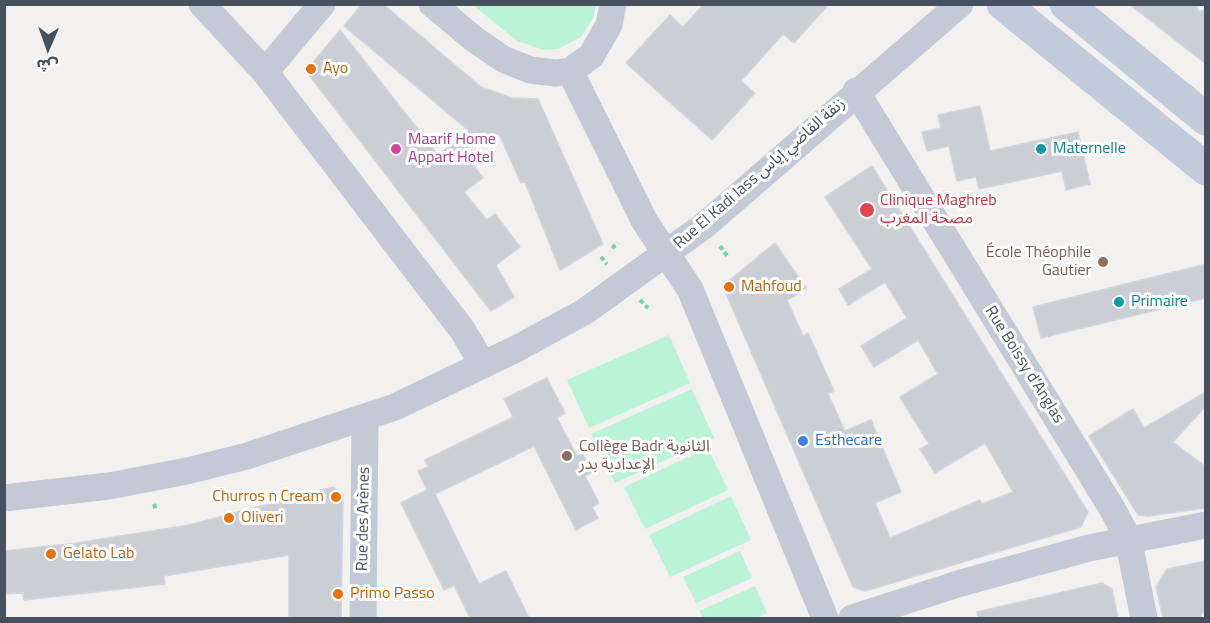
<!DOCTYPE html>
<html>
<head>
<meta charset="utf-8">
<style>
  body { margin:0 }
  #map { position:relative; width:1210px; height:623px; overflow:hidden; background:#f3f0f0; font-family:"Titillium Web","Noto Sans Arabic",sans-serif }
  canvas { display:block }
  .frame { position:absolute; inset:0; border:6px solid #46515f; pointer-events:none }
  .north { position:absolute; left:18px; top:18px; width:60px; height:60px; -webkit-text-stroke:4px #fff; paint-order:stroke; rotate:182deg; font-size:16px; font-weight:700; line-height:24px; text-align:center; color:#46515f }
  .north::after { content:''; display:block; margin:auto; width:21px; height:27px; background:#46515f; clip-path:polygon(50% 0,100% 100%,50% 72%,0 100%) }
</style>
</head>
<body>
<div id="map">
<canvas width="1210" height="623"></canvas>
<div class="frame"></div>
<div class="north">ش</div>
</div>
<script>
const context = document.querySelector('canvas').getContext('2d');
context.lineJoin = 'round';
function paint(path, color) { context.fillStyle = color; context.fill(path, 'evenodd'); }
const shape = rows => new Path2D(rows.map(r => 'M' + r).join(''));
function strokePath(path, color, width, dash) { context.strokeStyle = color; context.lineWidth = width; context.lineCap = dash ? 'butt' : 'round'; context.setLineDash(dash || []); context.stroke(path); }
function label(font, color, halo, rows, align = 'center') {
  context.font = font + ' "Titillium Web","Noto Sans Arabic",sans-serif'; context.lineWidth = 6; context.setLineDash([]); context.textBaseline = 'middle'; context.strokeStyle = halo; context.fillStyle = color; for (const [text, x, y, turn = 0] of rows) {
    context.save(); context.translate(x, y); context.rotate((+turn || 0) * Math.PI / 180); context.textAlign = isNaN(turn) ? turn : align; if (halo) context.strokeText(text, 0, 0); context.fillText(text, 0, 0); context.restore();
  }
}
paint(shape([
  [596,4,593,18,581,37,558,49,544,50,517,41,473,5],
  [669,335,690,383,589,428,567,380],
  [692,389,714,438,615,483,591,434],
  [708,448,728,490,645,529,624,487],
  [731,496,751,540,670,577,649,535],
  [740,551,752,578,696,603,683,577],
  [755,586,767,613,756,618,703,618,699,611]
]), '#bbf3d7');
const building = shape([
  [362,4,383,4,481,87,512,98,538,99,603,244,560,270,525,182,521,183,499,134,462,150,483,178,464,192,487,220,495,214,520,247,496,265,514,297,491,311,306,71,340,30,438,155,469,131,344,26,362,4],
  [704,4,829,4,794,43,783,34,741,81,755,93,712,140,626,63,670,15,683,27,704,4],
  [1129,4,1196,4,1199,12,1206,9,1206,64,1129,4],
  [980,106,990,151,1078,132,1090,184,1066,190,1062,171,979,189,976,177,957,181,949,146,927,151,922,132,941,128,938,115,980,106],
  [872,166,1088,512,1081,527,865,591,853,587,724,289,726,283,775,243,806,288,787,300,803,336,808,333,834,391,828,394,845,431,871,420,901,492,875,503,890,538,980,500,982,504,1013,492,985,443,935,473,920,449,929,444,900,397,938,374,918,340,874,367,861,346,907,318,885,282,848,305,839,289,872,269,825,197,872,166],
  [1206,264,1206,298,1041,338,1033,307,1206,264],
  [547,378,565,413,557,418,577,456,583,454,592,472,585,476,599,503,592,507,598,518,576,530,534,446,435,494,479,584,506,571,529,618,470,618,454,585,444,590,401,503,427,490,418,471,428,467,425,460,513,417,504,399,547,378],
  [1206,392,1206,406,1173,442,1206,467,1206,508,1149,516,1138,515,1089,436,1133,409,1144,428,1206,392],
  [333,487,343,495,341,618,289,618,289,555,164,576,165,584,24,600,23,593,4,594,4,551,77,543,189,525,333,487],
  [1206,561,1206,607,1200,618,1163,618,1156,587,1167,569,1206,561],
  [1102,583,1112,589,1118,618,978,618,977,612,1102,583]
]);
paint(building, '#ccced6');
strokePath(building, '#d3d5dc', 1.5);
strokePath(shape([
  [720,246,728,257],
  [612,248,618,243],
  [601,257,607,264],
  [640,300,648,308],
  [154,504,156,510]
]), '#70d4ad', 4, [4.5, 3]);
strokePath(shape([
  [202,4,265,72,463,331,483,365],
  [432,4,474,39,503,59,530,70,556,73,570,71,591,56,609,25,613,4],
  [570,71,645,222,690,289,825,618],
  [265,72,322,4],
  [856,91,1113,510,1128,538,1144,618],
  [4,498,109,486,187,471,247,456,395,407,516,349,584,312,705,225,960,4],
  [363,618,365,419],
  [852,618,961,583,1089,548,1206,525]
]), '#c3cad6', 27);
strokePath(shape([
  [1003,4,1206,169],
  [1066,4,1206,119]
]), '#c1cbda', 33);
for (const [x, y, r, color] of [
  [311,69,6,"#e8710a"],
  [396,149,6,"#d1479c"],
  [1041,149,6,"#0f9aa8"],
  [867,210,8,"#e0444e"],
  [1103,262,6,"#8d6e63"],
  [729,287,6,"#e8710a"],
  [1119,302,6,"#0f9aa8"],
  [803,441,6,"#3f7fe0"],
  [567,456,6,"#8d6e63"],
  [336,497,6,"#e8710a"],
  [229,518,6,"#e8710a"],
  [51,554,6,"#e8710a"],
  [338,594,6,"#e8710a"]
]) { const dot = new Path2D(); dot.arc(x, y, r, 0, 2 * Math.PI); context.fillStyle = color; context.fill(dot); strokePath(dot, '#fff', 2); }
label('16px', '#c56008', '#fff', [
  ["Ayo",323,69],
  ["Mahfoud",741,287],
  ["Churros n Cream",324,497,"right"],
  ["Oliveri",241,518],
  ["Gelato Lab",63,554],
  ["Primo Passo",350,594]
], 'left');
label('16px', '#b23c85', '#fff', [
  ["Maarif Home",408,140],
  ["Appart Hotel",408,158]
], 'left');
label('16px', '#0d838f', '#fff', [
  ["Maternelle",1053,149],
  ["Primaire",1131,302]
], 'left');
label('16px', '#46515f', '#fff', [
  ["Rue El Kadi Iass زنقة القاضي إياس",760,174,-41],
  ["Rue Boissy d’Anglas",1024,365,58],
  ["Rue des Arènes",364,519,-89]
]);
label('16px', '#be3a42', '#fff', [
  ["Clinique Maghreb",880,201],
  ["مصحة المغرب",880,219]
], 'left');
label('16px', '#785e54', '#fff', [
  ["École Théophile",1091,253],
  ["Gautier",1091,271],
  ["Collège Badr الثانوية",579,447,"left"],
  ["الإعدادية بدر",579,465,"left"]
], 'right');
label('16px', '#366cbe', '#fff', [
  ["Esthecare",815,441]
], 'left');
</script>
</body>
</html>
